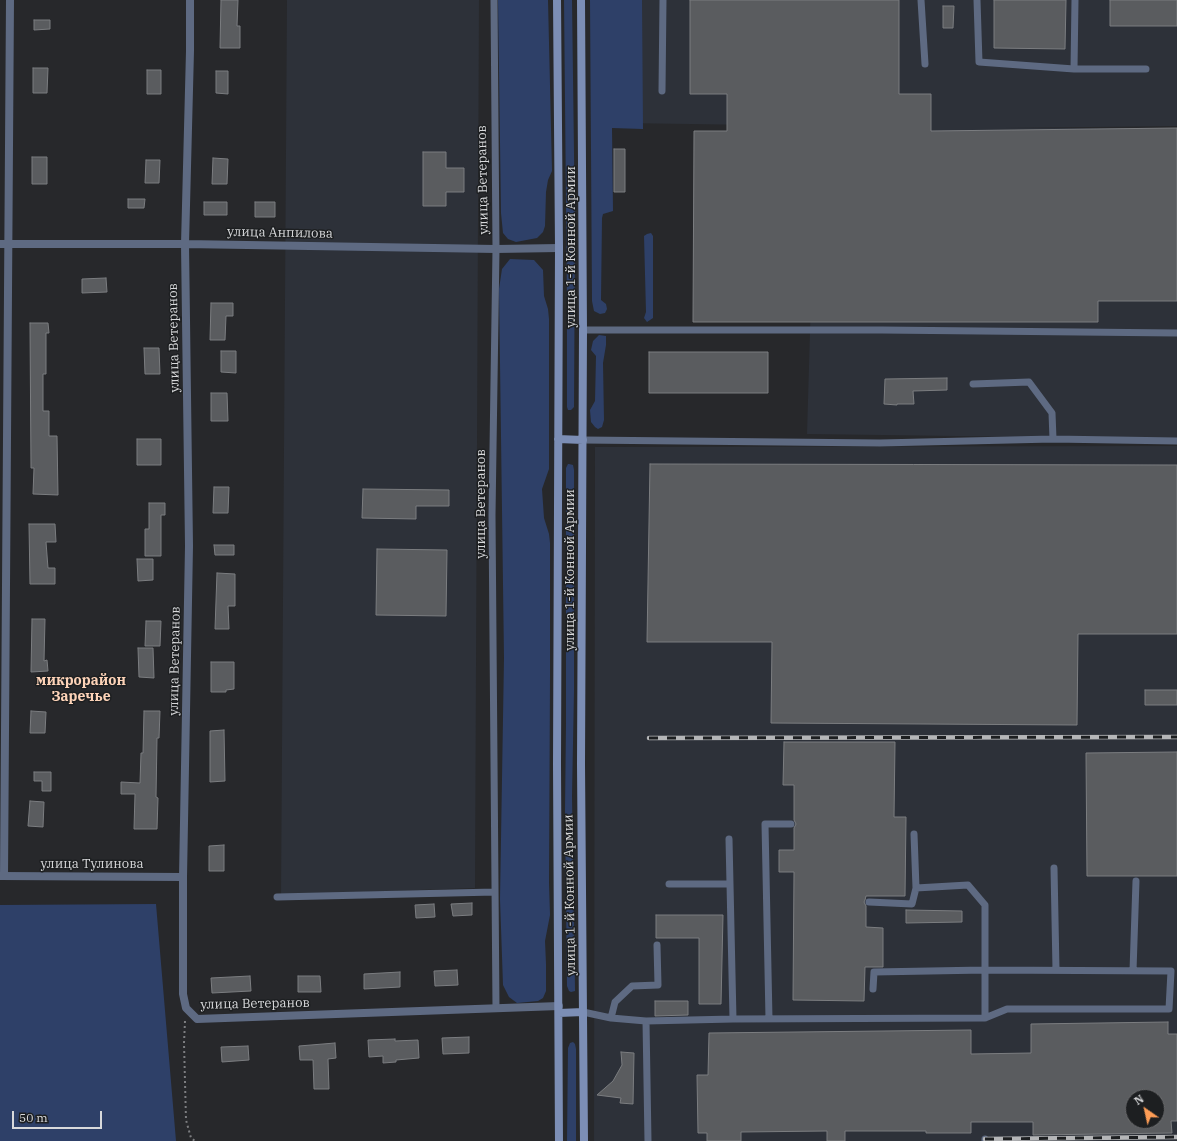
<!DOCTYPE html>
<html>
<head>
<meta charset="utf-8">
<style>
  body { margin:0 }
  #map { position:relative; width:1177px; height:1141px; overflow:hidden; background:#27282b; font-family:"IBM Plex Serif",serif }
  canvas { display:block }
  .north { position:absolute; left:1125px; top:1089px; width:40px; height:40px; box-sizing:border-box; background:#1d1f21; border:1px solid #68696b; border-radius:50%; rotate:326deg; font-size:11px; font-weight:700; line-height:16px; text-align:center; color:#d8d9db }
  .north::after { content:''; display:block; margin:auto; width:14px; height:18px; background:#fd9c55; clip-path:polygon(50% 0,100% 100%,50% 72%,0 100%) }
  .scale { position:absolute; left:12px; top:1111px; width:90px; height:18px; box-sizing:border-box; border:2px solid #d8d9db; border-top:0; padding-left:5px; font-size:12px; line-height:14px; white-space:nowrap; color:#d8d9db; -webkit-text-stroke:3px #1d1f21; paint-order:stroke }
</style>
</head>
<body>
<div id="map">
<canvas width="1177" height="1141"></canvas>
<div class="north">N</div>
<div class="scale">50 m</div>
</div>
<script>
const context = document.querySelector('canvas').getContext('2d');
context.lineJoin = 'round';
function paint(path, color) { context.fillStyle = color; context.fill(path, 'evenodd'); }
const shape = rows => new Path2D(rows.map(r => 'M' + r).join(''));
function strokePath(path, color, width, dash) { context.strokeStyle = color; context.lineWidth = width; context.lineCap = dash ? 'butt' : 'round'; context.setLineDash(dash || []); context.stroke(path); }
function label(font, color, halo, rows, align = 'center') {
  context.font = font + ' "IBM Plex Serif",serif'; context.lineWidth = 3; context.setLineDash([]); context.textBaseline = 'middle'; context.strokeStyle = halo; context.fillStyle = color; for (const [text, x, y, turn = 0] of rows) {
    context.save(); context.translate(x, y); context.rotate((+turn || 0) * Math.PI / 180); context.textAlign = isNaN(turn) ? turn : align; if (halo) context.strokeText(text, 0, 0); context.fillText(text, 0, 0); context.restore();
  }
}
paint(shape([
  [287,0,479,0,475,888,281,895],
  [620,0,1177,0,1177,126,1006,128,1177,128,1177,439,807,434,816,127,894,127,621,123],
  [1177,446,1177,1141,594,1141,595,447],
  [1133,1097,1157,1097,1157,1121,1133,1121]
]), '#2d3139');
paint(shape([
  [498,0,548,0,552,171,548,180,546,192,545,226,543,232,537,238,516,242,508,239,503,233,501,213],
  [564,0,572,0,575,230,574,407,571,410,568,410,567,407,567,304],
  [590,0,642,0,643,129,612,128,613,211,603,214,602,218,601,300,606,304,607,309,605,313,600,314,594,311,592,301],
  [651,233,653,236,653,318,647,322,644,318,646,312,644,236,647,234],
  [510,259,534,260,543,270,544,296,548,309,549,319,549,469,542,489,544,518,549,534,550,543,550,676,549,883,550,915,545,941,546,964,546,991,543,998,538,1001,517,1003,509,997,503,985,500,899,504,658,499,289,502,269],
  [599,335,606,336,606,345,603,363,604,420,602,427,598,429,595,427,591,422,590,410,595,401,596,356,591,350,593,341],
  [568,464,569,464,573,465,574,470,574,690,572,796,575,989,575,991,571,992,569,991,567,986,565,811,566,723,566,468],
  [156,904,176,1141,0,1141,0,905],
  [573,1042,575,1044,576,1049,576,1141,567,1141,568,1048,570,1043]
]), '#2e4068');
const building = shape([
  [221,0,238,0,237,26,240,26,240,48,220,48,221,0],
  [690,0,899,0,899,94,931,94,931,131,1177,128,1177,301,1098,301,1098,322,693,322,694,131,727,131,727,94,690,94,690,0],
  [994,0,1066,0,1065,49,994,48,994,0],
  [1110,0,1177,0,1177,26,1110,26,1110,0],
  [943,6,954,6,953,28,943,28,943,6],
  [34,20,50,20,50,29,34,30,34,20],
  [33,68,48,68,47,93,33,93,33,68],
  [147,70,161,70,161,94,147,94,147,70],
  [216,71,228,71,228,94,216,93,216,71],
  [614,149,625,149,625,192,614,192,614,149],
  [423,152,446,152,446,168,464,168,464,192,446,192,446,206,423,206,423,152],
  [32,157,47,157,47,184,32,184,32,157],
  [213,158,228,159,227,184,212,184,213,158],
  [146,160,160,160,159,183,145,183,146,160],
  [128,199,145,199,144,208,128,208,128,199],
  [204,202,227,202,227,215,204,215,204,202],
  [255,202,275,202,275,217,255,217,255,202],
  [106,278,107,292,82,293,82,279,106,278],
  [211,303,233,303,233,316,226,316,225,340,210,340,211,303],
  [30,323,48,323,49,333,46,333,46,374,43,374,43,411,49,411,49,436,57,436,58,495,33,494,34,468,31,468,30,323],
  [144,348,159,348,160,374,145,374,144,348],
  [221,351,236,351,236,373,221,372,221,351],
  [649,352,768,352,768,393,649,393,649,352],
  [947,378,947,390,913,391,914,404,897,404,897,405,884,404,885,379,947,378],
  [211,393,227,393,228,421,211,421,211,393],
  [137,439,161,439,161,465,137,465,137,439],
  [650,464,1177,465,1177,634,1078,634,1077,725,771,723,772,642,647,642,650,464],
  [214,487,229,487,228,513,213,513,214,487],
  [363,489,449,490,449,506,416,506,416,519,362,518,363,489],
  [149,503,165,503,165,515,161,515,161,556,145,556,145,529,149,529,149,503],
  [29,524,55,524,56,542,46,542,48,568,55,568,55,584,30,584,29,524],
  [214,545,234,545,234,555,215,555,214,545],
  [377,549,447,550,446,616,376,615,377,549],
  [137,559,153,559,153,580,138,581,137,559],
  [217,573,235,574,235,606,228,606,229,629,215,629,217,573],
  [32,619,45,619,44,661,47,660,48,671,31,672,32,619],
  [146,621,161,621,160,646,145,646,146,621],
  [138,648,153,648,154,678,139,677,138,648],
  [211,662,234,662,234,689,226,690,226,692,211,692,211,662],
  [1145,690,1177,690,1177,705,1145,705,1145,690],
  [31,711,46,712,45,733,30,733,31,711],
  [144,711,160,711,159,738,157,738,156,797,158,798,157,829,134,829,135,794,121,794,121,782,140,783,141,753,143,753,144,711],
  [224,730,225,781,210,782,210,731,224,730],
  [784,742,895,742,894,817,906,817,905,896,866,896,865,900,864,902,866,906,866,927,883,928,883,967,865,967,864,1001,793,1000,794,872,779,872,779,850,794,850,794,828,796,824,794,820,794,785,783,785,784,742],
  [1177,752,1177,876,1087,876,1086,753,1177,752],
  [34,772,51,772,51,791,42,791,42,781,34,781,34,772],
  [30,801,44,802,43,827,28,826,30,801],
  [224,845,224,871,209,871,209,846,224,845],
  [472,903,472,915,453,916,451,904,472,903],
  [434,904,435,917,416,918,415,905,434,904],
  [906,910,962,911,962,922,906,923,906,910],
  [656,915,723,915,721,1004,699,1004,699,938,656,938,656,915],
  [457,970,458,985,435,986,434,971,457,970],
  [400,972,400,987,364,989,364,974,400,972],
  [250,976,251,991,212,993,211,978,250,976],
  [298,976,320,976,321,992,298,992,298,976],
  [655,1001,688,1001,688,1015,655,1016,655,1001],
  [1168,1022,1168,1034,1177,1034,1177,1121,1171,1121,1172,1133,1033,1135,1033,1122,971,1122,971,1133,926,1133,926,1131,845,1131,845,1141,827,1141,827,1131,741,1132,741,1141,707,1141,707,1133,698,1133,697,1075,708,1075,709,1033,971,1030,971,1054,1031,1053,1031,1024,1168,1022],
  [1133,1097,1157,1097,1157,1121,1133,1121,1133,1097],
  [469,1037,469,1053,443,1054,442,1038,469,1037],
  [395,1039,395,1041,418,1040,419,1058,396,1060,396,1062,383,1063,383,1056,369,1057,368,1040,395,1039],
  [335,1043,336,1058,328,1059,329,1089,314,1089,313,1060,300,1060,299,1046,335,1043],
  [248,1046,249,1060,222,1062,221,1047,248,1046],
  [621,1052,634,1053,633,1104,620,1103,621,1098,597,1095,613,1081,622,1065,621,1052]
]);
paint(building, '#5a5c5f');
strokePath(building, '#7b7d80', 1);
strokePath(shape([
  [185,1021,184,1043,186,1120,191,1138,195,1141]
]), '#7d7e81', 2, [2, 3]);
strokePath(shape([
  [494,0,496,249,492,515,496,1008],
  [921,0,925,64],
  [977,0,979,62,1074,69,1146,69],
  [1074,69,1075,0],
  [662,91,663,0],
  [583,330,882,330,1177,333],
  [973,384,1029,382,1052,413,1053,439],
  [583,440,880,443,1053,439,1177,441],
  [914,834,916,888],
  [729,839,733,1019],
  [1054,868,1056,970],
  [669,884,730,884],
  [277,897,495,892],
  [869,902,912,904,916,888,968,885,985,905,985,1018],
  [1133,971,1136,881],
  [583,1012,611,1018,646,1021,733,1019,985,1018,1007,1009,1169,1009,1171,971,985,970,874,972,873,989],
  [611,1018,615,1002,632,986,658,985,657,945],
  [769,1019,765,824,791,824],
  [646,1021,648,1141],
  [985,1141,985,1139]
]), '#5e6a82', 7);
strokePath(shape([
  [190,0,190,51,185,244,189,546,183,877,183,994,186,1008,197,1019,559,1006],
  [0,244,185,244,496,249,559,248],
  [0,876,183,877],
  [4,876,10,0]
]), '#5e6a82', 8);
strokePath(shape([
  [557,0,559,248,557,764,559,1141],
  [581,0,583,330,581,764,584,1141],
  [558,439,583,440],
  [559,1013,583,1012]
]), '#7c8eb5', 8);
const rail = shape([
  [649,738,1177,737],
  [985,1139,1177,1137]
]);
strokePath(rail, '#b5b6b8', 4.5);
strokePath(rail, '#1d1f21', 3, [9]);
label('13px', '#d8d9db', '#1d1f21', [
  ["улица Ветеранов",483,180,-91],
  ["улица Анпилова",280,233,1],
  ["улица 1-й Конной Армии",571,247,-90],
  ["улица Ветеранов",174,338,-91],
  ["улица Ветеранов",481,504,-90],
  ["улица 1-й Конной Армии",570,570,-90],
  ["улица Ветеранов",175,661,-89],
  ["улица Тулинова",92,864],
  ["улица 1-й Конной Армии",570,895,-91],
  ["улица Ветеранов",255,1004,-1]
]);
label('bold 14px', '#fdd3b8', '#1d1f21', [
  ["микрорайон",81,681],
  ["Заречье",81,697]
]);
</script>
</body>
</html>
